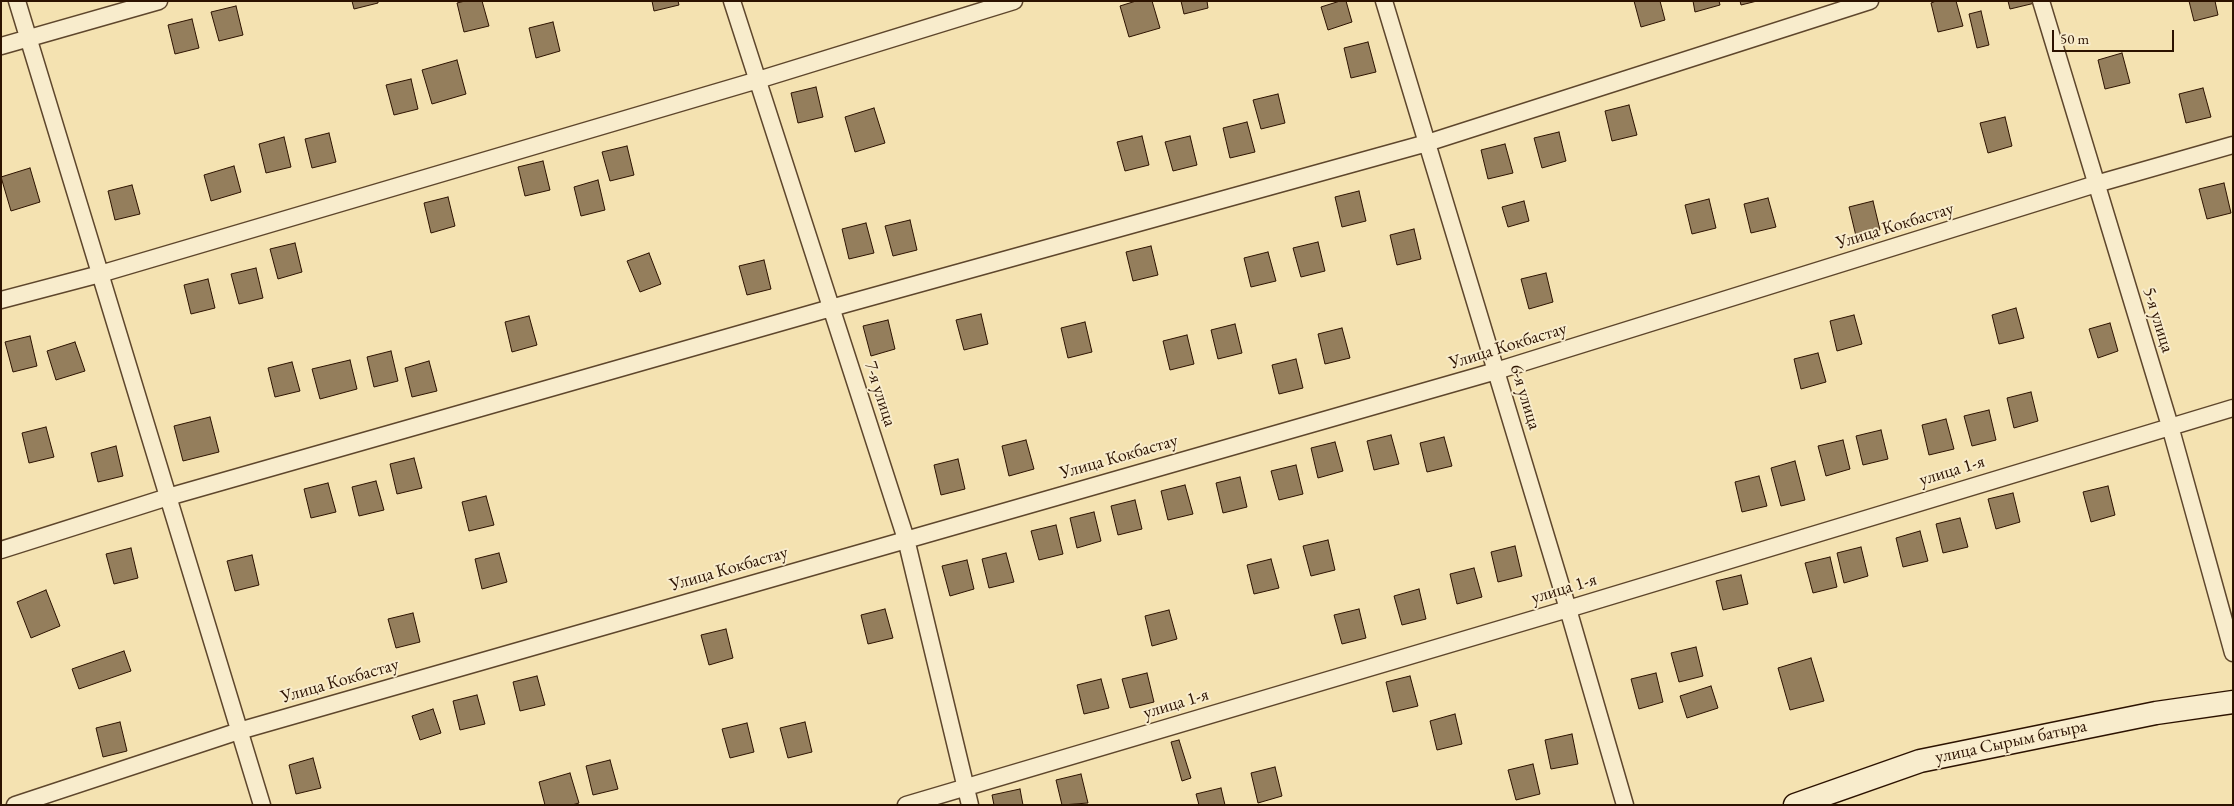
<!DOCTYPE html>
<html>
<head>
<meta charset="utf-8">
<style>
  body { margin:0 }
  #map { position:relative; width:2234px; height:806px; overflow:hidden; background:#f4e2b1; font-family:"EB Garamond",serif }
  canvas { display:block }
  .frame { position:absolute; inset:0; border:2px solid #2c1200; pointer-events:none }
  .scale { position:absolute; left:2052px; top:30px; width:122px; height:22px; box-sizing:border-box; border:2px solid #2c1200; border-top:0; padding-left:6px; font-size:15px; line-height:18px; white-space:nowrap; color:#2c1200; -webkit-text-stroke:4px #f8eccc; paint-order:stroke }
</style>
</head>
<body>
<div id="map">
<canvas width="2234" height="806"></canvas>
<div class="frame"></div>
<div class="scale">50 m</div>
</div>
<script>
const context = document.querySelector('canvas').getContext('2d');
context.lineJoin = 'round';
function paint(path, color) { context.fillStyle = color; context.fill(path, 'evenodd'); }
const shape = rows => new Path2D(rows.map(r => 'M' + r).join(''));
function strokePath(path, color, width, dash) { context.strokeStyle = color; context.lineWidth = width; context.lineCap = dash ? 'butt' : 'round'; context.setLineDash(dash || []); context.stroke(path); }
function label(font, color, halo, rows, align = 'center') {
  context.font = font + ' "EB Garamond",serif'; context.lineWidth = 4; context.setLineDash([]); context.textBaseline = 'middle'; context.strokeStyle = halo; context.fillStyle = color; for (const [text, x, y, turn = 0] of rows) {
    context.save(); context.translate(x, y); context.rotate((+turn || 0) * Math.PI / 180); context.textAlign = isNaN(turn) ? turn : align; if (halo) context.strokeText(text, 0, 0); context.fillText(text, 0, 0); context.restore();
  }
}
const building = shape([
  [352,1,378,1,378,3,354,9,352,1],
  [465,1,482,1,489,26,464,32,457,3,465,1],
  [652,1,678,1,679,5,654,11,652,1],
  [1136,1,1152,1,1160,28,1129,37,1120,6,1136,1],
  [1181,1,1207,1,1208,8,1184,14,1181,1],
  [1340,1,1346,1,1352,22,1328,30,1321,7,1340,1],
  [1634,1,1660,1,1665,20,1641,27,1634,1],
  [1693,1,1719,1,1720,5,1695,12,1693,1],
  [1740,1,1757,1,1741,5,1740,1],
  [1936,1,1956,1,1963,26,1938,32,1931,3,1936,1],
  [2008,1,2034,1,2035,3,2010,9,2008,1],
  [2189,1,2215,1,2218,15,2194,21,2189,1],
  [236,6,243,35,219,41,211,12,236,6],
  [1981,11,1989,45,1977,48,1969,14,1981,11],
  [192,19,199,48,175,54,168,25,192,19],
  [553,22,560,51,536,58,529,28,553,22],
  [1368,42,1376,72,1351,78,1344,48,1368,42],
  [2122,53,2130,83,2105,89,2098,60,2122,53],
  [457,60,466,94,432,104,422,70,457,60],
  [411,79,418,109,394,115,386,85,411,79],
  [816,87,823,117,798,123,791,93,816,87],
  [2203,88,2211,117,2186,123,2179,94,2203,88],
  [1278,94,1285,123,1261,129,1253,100,1278,94],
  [1629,105,1637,135,1612,141,1605,111,1629,105],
  [874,108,885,143,855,152,845,117,874,108],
  [2005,117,2012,146,1988,153,1980,123,2005,117],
  [1247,122,1255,152,1230,158,1223,128,1247,122],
  [1559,132,1566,161,1542,168,1534,138,1559,132],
  [329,133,336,162,312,168,305,139,329,133],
  [1142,136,1149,165,1125,171,1117,142,1142,136],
  [1190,136,1197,165,1173,171,1165,142,1190,136],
  [284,137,291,167,266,173,259,144,284,137],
  [1505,144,1513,173,1488,179,1481,150,1505,144],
  [627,146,634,175,610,181,602,152,627,146],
  [543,161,550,190,525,196,518,167,543,161],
  [234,166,241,192,211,201,204,175,234,166],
  [30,168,40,202,11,211,1,177,30,168],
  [598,180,605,210,581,216,574,187,598,180],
  [2224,183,2231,213,2207,219,2199,189,2224,183],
  [132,185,140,214,115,220,108,191,132,185],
  [1359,191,1366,221,1342,227,1335,197,1359,191],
  [448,197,455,226,431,233,424,203,448,197],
  [1768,198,1776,227,1751,233,1744,204,1768,198],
  [1709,199,1716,228,1692,234,1685,205,1709,199],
  [1524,201,1529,221,1508,227,1502,207,1524,201],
  [1873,201,1880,230,1856,236,1849,207,1873,201],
  [910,220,917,250,893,256,885,226,910,220],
  [866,223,874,253,849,259,842,229,866,223],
  [1414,229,1421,259,1397,265,1390,235,1414,229],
  [1318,242,1325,271,1301,277,1293,248,1318,242],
  [295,243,302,272,278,279,270,249,295,243],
  [1151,246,1158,275,1133,281,1126,252,1151,246],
  [1268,252,1276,281,1251,287,1244,258,1268,252],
  [649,253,661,284,640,292,627,261,649,253],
  [764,260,771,289,747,295,739,266,764,260],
  [256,268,263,298,239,304,231,274,256,268],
  [1546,273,1553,302,1529,309,1521,279,1546,273],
  [208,279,215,308,191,314,184,285,208,279],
  [2016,308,2024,338,1999,344,1992,315,2016,308],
  [981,314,988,344,964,350,956,320,981,314],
  [1854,315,1862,344,1837,351,1830,321,1854,315],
  [529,316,537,345,512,352,505,322,529,316],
  [888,320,895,349,871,356,863,326,888,320],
  [1085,322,1092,352,1068,358,1061,328,1085,322],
  [2110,323,2118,351,2098,358,2089,329,2110,323],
  [1235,324,1242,353,1218,359,1211,330,1235,324],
  [1342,328,1350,358,1325,364,1318,334,1342,328],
  [1187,335,1194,364,1170,370,1163,341,1187,335],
  [30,336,37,366,13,372,5,342,30,336],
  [75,342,85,371,56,380,47,351,75,342],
  [391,351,398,381,374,387,367,357,391,351],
  [1818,353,1826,382,1801,389,1794,359,1818,353],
  [1296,359,1303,388,1279,394,1272,365,1296,359],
  [350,360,357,389,320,399,312,369,350,360],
  [429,361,437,391,412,397,405,368,429,361],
  [292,362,300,391,275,397,268,368,292,362],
  [2031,392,2038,421,2014,428,2007,398,2031,392],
  [1989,410,1996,440,1972,446,1964,416,1989,410],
  [210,417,219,452,183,461,174,426,210,417],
  [1946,419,1954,449,1929,455,1922,425,1946,419],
  [46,427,54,457,29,463,22,433,46,427],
  [1881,430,1888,459,1863,465,1856,436,1881,430],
  [1391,435,1399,464,1374,470,1367,441,1391,435],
  [1444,437,1452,466,1427,472,1420,443,1444,437],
  [1026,440,1034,469,1009,476,1002,446,1026,440],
  [1843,440,1850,469,1826,476,1818,446,1843,440],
  [1335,442,1343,471,1318,478,1311,448,1335,442],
  [116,446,123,476,98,482,91,453,116,446],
  [414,458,422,488,397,494,390,464,414,458],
  [958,459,965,489,941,495,934,465,958,459],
  [1795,461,1805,500,1781,506,1771,468,1795,461],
  [1296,465,1303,494,1279,500,1271,471,1296,465],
  [1759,476,1767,506,1742,512,1735,482,1759,476],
  [1240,477,1247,507,1223,513,1216,483,1240,477],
  [376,481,384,510,359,516,352,487,376,481],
  [328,483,336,512,311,518,304,489,328,483],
  [1185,485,1193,514,1168,520,1161,491,1185,485],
  [2108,486,2115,515,2091,522,2083,492,2108,486],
  [2013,493,2020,522,1996,529,1988,499,2013,493],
  [486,496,494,525,469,531,462,502,486,496],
  [1135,500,1142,529,1118,535,1111,506,1135,500],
  [1094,512,1101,541,1077,548,1070,518,1094,512],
  [1960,518,1968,547,1943,553,1936,524,1960,518],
  [1056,525,1063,554,1039,560,1031,531,1056,525],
  [1920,531,1928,561,1903,567,1896,538,1920,531],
  [1328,540,1335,570,1311,576,1303,546,1328,540],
  [1515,546,1522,576,1498,582,1491,552,1515,546],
  [1861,547,1868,576,1844,583,1837,553,1861,547],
  [131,548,138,578,114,584,106,554,131,548],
  [499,553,507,582,482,589,475,559,499,553],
  [1006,553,1014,582,989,588,982,559,1006,553],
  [252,555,259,585,235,591,227,561,252,555],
  [1830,557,1837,587,1813,593,1805,563,1830,557],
  [1271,559,1279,588,1254,594,1247,565,1271,559],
  [967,560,974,589,950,596,942,566,967,560],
  [1474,568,1482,597,1457,604,1450,574,1474,568],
  [1741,575,1748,604,1723,610,1716,581,1741,575],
  [1419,589,1426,619,1402,625,1394,596,1419,589],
  [46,590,60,626,31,638,17,602,46,590],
  [885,609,893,638,868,644,861,615,885,609],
  [1359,609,1366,638,1342,644,1334,615,1359,609],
  [1169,610,1177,639,1152,646,1145,616,1169,610],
  [413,613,420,642,396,648,388,619,413,613],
  [726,629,733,658,709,665,701,635,726,629],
  [1696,647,1703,676,1679,682,1671,653,1696,647],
  [124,651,131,671,79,689,72,669,124,651],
  [1811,658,1824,701,1790,710,1778,668,1811,658],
  [1147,673,1154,702,1130,708,1122,679,1147,673],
  [1656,673,1663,702,1639,709,1631,679,1656,673],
  [537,676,545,705,520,711,513,682,537,676],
  [1410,676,1418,706,1393,712,1386,682,1410,676],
  [1101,679,1109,708,1084,714,1077,685,1101,679],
  [1711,686,1718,708,1687,718,1680,696,1711,686],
  [477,695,485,724,460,730,453,701,477,695],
  [433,709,441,733,420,740,412,716,433,709],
  [1455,714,1462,744,1437,750,1430,721,1455,714],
  [120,722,127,751,103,757,96,728,120,722],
  [805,722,812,752,788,758,780,728,805,722],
  [747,723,754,752,730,758,722,729,747,723],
  [1572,734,1578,764,1551,769,1545,740,1572,734],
  [1179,740,1191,778,1182,781,1171,742,1179,740],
  [313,758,321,788,296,794,289,765,313,758],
  [610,760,618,789,593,795,586,766,610,760],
  [1533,764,1540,794,1516,800,1508,770,1533,764],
  [1275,767,1282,796,1258,803,1251,773,1275,767],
  [570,773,579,803,572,805,545,805,539,782,570,773],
  [1081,774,1088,803,1062,805,1056,780,1081,774],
  [1221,788,1225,805,1199,805,1196,794,1221,788],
  [1020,789,1023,805,994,805,992,795,1020,789]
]);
paint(building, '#947e5c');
strokePath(building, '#2c1200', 1);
const street = shape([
  [17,1,262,805],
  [732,1,906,539,970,805],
  [1384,1,1568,609,1625,805],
  [2041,1,2170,426,2233,653],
  [1,46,159,1],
  [1,300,100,274,758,80,1014,1],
  [1,550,168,497,831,308,1427,143,1870,1],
  [15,805,239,731,1496,371,2096,184,2233,145],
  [906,805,1568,609,2233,408]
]);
const secondary = shape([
  [1795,805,1920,761,2156,713,2233,702]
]);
strokePath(street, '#5e462c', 19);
strokePath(secondary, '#2c1200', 25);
strokePath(street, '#f8eccc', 16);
strokePath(secondary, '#f8eccc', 22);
label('18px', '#2c1200', '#f8eccc', [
  ["Улица Кокбастау",1895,226,-17],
  ["5-я улица",2158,320,73],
  ["Улица Кокбастау",1508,346,-17],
  ["7-я улица",880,394,72],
  ["6-я улица",1525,397,73],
  ["Улица Кокбастау",1119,457,-16],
  ["улица 1-я",1952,471,-17],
  ["Улица Кокбастау",729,569,-16],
  ["улица 1-я",1564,589,-17],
  ["Улица Кокбастау",340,681,-16],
  ["улица 1-я",1176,704,-17],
  ["улица Сырым батыра",2011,742,-12]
]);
</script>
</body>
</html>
